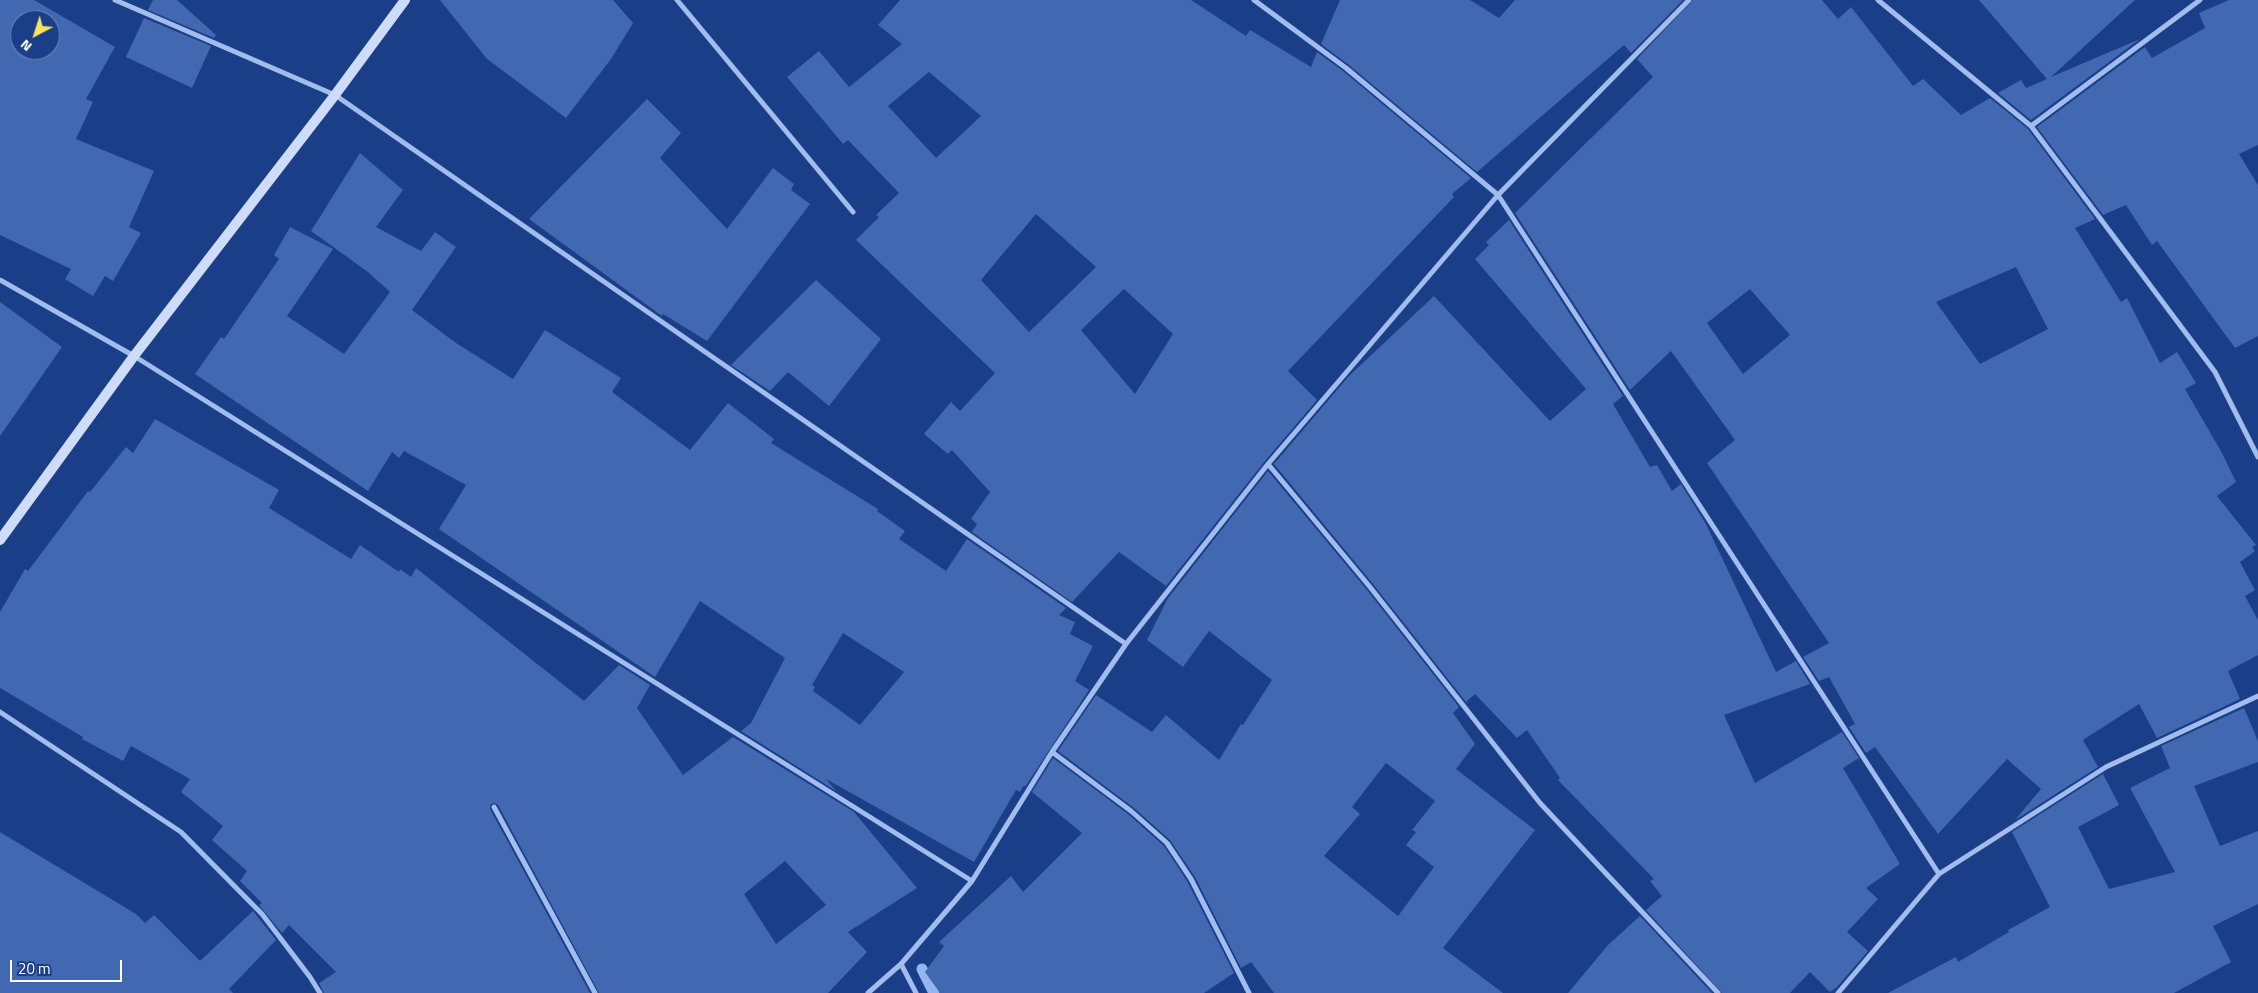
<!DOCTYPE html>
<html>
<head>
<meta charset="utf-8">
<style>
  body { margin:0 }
  #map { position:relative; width:2258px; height:993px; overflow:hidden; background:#1a3e88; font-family:"Titillium Web",sans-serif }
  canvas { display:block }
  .north { position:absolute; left:10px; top:10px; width:50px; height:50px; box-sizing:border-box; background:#1a3e88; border:1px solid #768bb8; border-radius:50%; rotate:220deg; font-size:14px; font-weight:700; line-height:20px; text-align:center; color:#fff }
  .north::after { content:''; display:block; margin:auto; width:18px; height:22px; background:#ffe15d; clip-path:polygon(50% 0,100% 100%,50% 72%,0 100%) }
  .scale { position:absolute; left:10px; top:960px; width:112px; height:22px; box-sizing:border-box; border:2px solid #fff; border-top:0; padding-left:6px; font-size:15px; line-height:18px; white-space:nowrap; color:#fff; -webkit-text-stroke:4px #1a3e88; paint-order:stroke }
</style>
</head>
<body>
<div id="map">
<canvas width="2258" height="993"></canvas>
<div class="north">N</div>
<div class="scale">20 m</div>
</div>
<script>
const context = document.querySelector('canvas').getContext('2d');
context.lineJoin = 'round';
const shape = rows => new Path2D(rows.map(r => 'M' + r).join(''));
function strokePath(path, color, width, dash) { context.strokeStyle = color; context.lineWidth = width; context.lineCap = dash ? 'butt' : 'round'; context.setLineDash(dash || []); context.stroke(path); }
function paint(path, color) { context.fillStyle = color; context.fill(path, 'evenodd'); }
strokePath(shape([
  [922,969,934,993]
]), '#94b5ef', 11);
paint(shape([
  [0,0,34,0,115,47,86,99,93,102,76,139,154,171,129,227,141,233,113,281,105,276,93,296,65,279,71,269,0,235],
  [20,20,50,20,50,50,20,50],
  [153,0,177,0,216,35,214,38,148,10],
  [440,0,613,0,633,23,611,59,566,118,487,59],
  [900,0,1191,0,1246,36,1250,30,1311,67,1317,52,1343,71,1471,178,1452,194,1454,197,1288,371,1317,400,1265,461,1166,586,1119,552,1072,602,972,532,977,524,971,519,990,492,952,450,948,454,924,434,951,402,960,411,995,373,856,240,879,217,876,215,899,193,848,140,843,144,787,77,819,51,849,87,902,44,878,25],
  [929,72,981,116,936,158,888,106],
  [1036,214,1096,267,1029,332,981,280],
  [1124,289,1173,334,1135,394,1081,330],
  [1340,0,1470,0,1499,18,1515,0,1683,0,1631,53,1624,45,1477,172,1349,65,1321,44],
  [1693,0,1822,0,1838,19,1851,7,1913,86,1923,79,1961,115,1990,98,2028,129,2095,219,2075,228,2121,302,2127,298,2160,363,2177,352,2196,383,2185,389,2222,453,2236,482,2217,496,2256,545,2252,547,2255,551,2240,562,2255,590,2245,596,2258,620,2258,655,2228,671,2240,699,2157,738,2139,704,2083,740,2098,767,2015,820,2041,789,2007,759,1938,834,1875,747,1866,753,1849,727,1855,724,1829,677,1819,681,1803,657,1829,643,1707,463,1735,440,1671,351,1630,390,1515,213,1653,77,1637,59],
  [2016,267,2048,329,1980,364,1936,302],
  [1750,289,1790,335,1743,374,1707,323],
  [1979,0,2135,0,2051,77,2140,39,2031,120,1998,93,2021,80,2026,88,2047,79],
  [2229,0,2258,0,2258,145,2239,154,2258,185,2258,336,2235,348,2157,241,2152,245,2126,205,2103,215,2037,127,2145,47,2152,58,2205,28,2199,13],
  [144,18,211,46,192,88,126,57],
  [647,99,681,133,660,158,727,229,773,168,794,184,791,190,810,204,707,341,663,314,662,316,529,219],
  [360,153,403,190,376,227,421,251,435,232,456,247,412,310,456,343,513,379,545,330,621,378,612,392,690,450,728,403,774,439,771,443,878,509,877,511,905,531,899,539,946,571,967,539,1066,608,1059,615,1075,622,1070,634,1093,646,1075,681,1089,690,1025,787,1024,785,1020,792,1016,790,974,862,826,779,836,791,741,731,751,723,785,658,700,601,655,677,439,529,466,485,404,451,399,458,392,452,368,491,195,374,221,337,224,339,279,259,274,255,290,227,333,249,287,316,344,354,390,292,368,272,311,231],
  [843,633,904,672,860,725,813,691,815,687,812,685],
  [1509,220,1623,396,1613,404,1650,467,1657,465,1672,491,1681,484,1706,524,1776,672,1796,661,1810,684,1724,715,1755,783,1842,732,1859,758,1843,768,1900,864,1866,888,1878,899,1847,932,1868,951,1837,987,1830,992,1810,972,1790,993,1722,993,1646,910,1662,896,1650,881,1654,879,1558,780,1560,778,1527,730,1517,738,1475,694,1466,702,1373,584,1274,464,1349,376,1434,296,1550,421,1586,389,1475,259,1489,245,1486,242],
  [816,280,881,339,829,406,788,372,770,391,731,365],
  [0,302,62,347,0,436],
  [155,419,279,490,269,508,351,559,360,545,399,572,400,569,411,577,416,568,584,701,619,665,650,685,637,708,683,775,733,737,854,812,917,888,848,932,867,952,828,993,599,993,498,805,494,803,490,805,490,809,590,993,324,993,319,983,336,972,289,925,282,933,259,905,262,903,240,881,247,871,212,840,223,826,181,792,190,779,131,746,123,761,82,739,83,737,0,688,0,612,25,569,28,571,88,491,90,492,126,447,133,453],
  [785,861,826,905,776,944,744,894],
  [1268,471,1367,590,1459,707,1453,713,1475,744,1456,769,1535,830,1443,948,1503,993,1274,993,1251,962,1241,968,1195,877,1170,840,1134,808,1058,751,1096,695,1152,732,1166,715,1219,760,1241,724,1243,725,1272,680,1209,631,1183,667,1147,640,1168,598],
  [1386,763,1435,801,1412,830,1416,832,1406,845,1434,867,1398,916,1324,856,1360,814,1352,807],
  [2244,708,2258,741,2258,762,2194,786,2220,846,2258,831,2258,904,2213,926,2231,962,2174,993,1888,993,1956,957,1958,962,2009,932,2008,930,2050,907,2012,832,2103,774,2119,805,2078,827,2109,889,2175,872,2130,788,2170,768,2161,746],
  [1053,758,1128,814,1164,846,1187,881,1234,973,1204,993,940,993,925,972,944,946,939,942,1011,876,1023,892,1082,833,1032,792],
  [0,832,136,914,145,923,154,915,200,961,253,911,276,940,229,989,233,993,0,993],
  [1640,916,1712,993,1568,993,1608,945]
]), '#4268b1');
strokePath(shape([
  [115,0,335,95,1126,644],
  [677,0,853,212],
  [1254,0,1346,68,1498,195,1939,874],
  [1878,0,2031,126,2215,372,2258,457],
  [2031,126,2200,0],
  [0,280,134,356,972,881],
  [1268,464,1370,587,1540,803,1718,993],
  [0,712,181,832,262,914,310,977,320,993],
  [1052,752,1131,811,1167,843,1191,879,1249,993],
  [494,807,595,993],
  [901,964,916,993],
  [868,993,901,964,972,881,1052,752,1126,644,1268,464,1498,195,1689,0],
  [1838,993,1939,874,2106,767,2258,696]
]), '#a2bced', 5);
strokePath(shape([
  [0,540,134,356,335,95,405,0]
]), '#cedcf9', 10);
</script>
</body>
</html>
